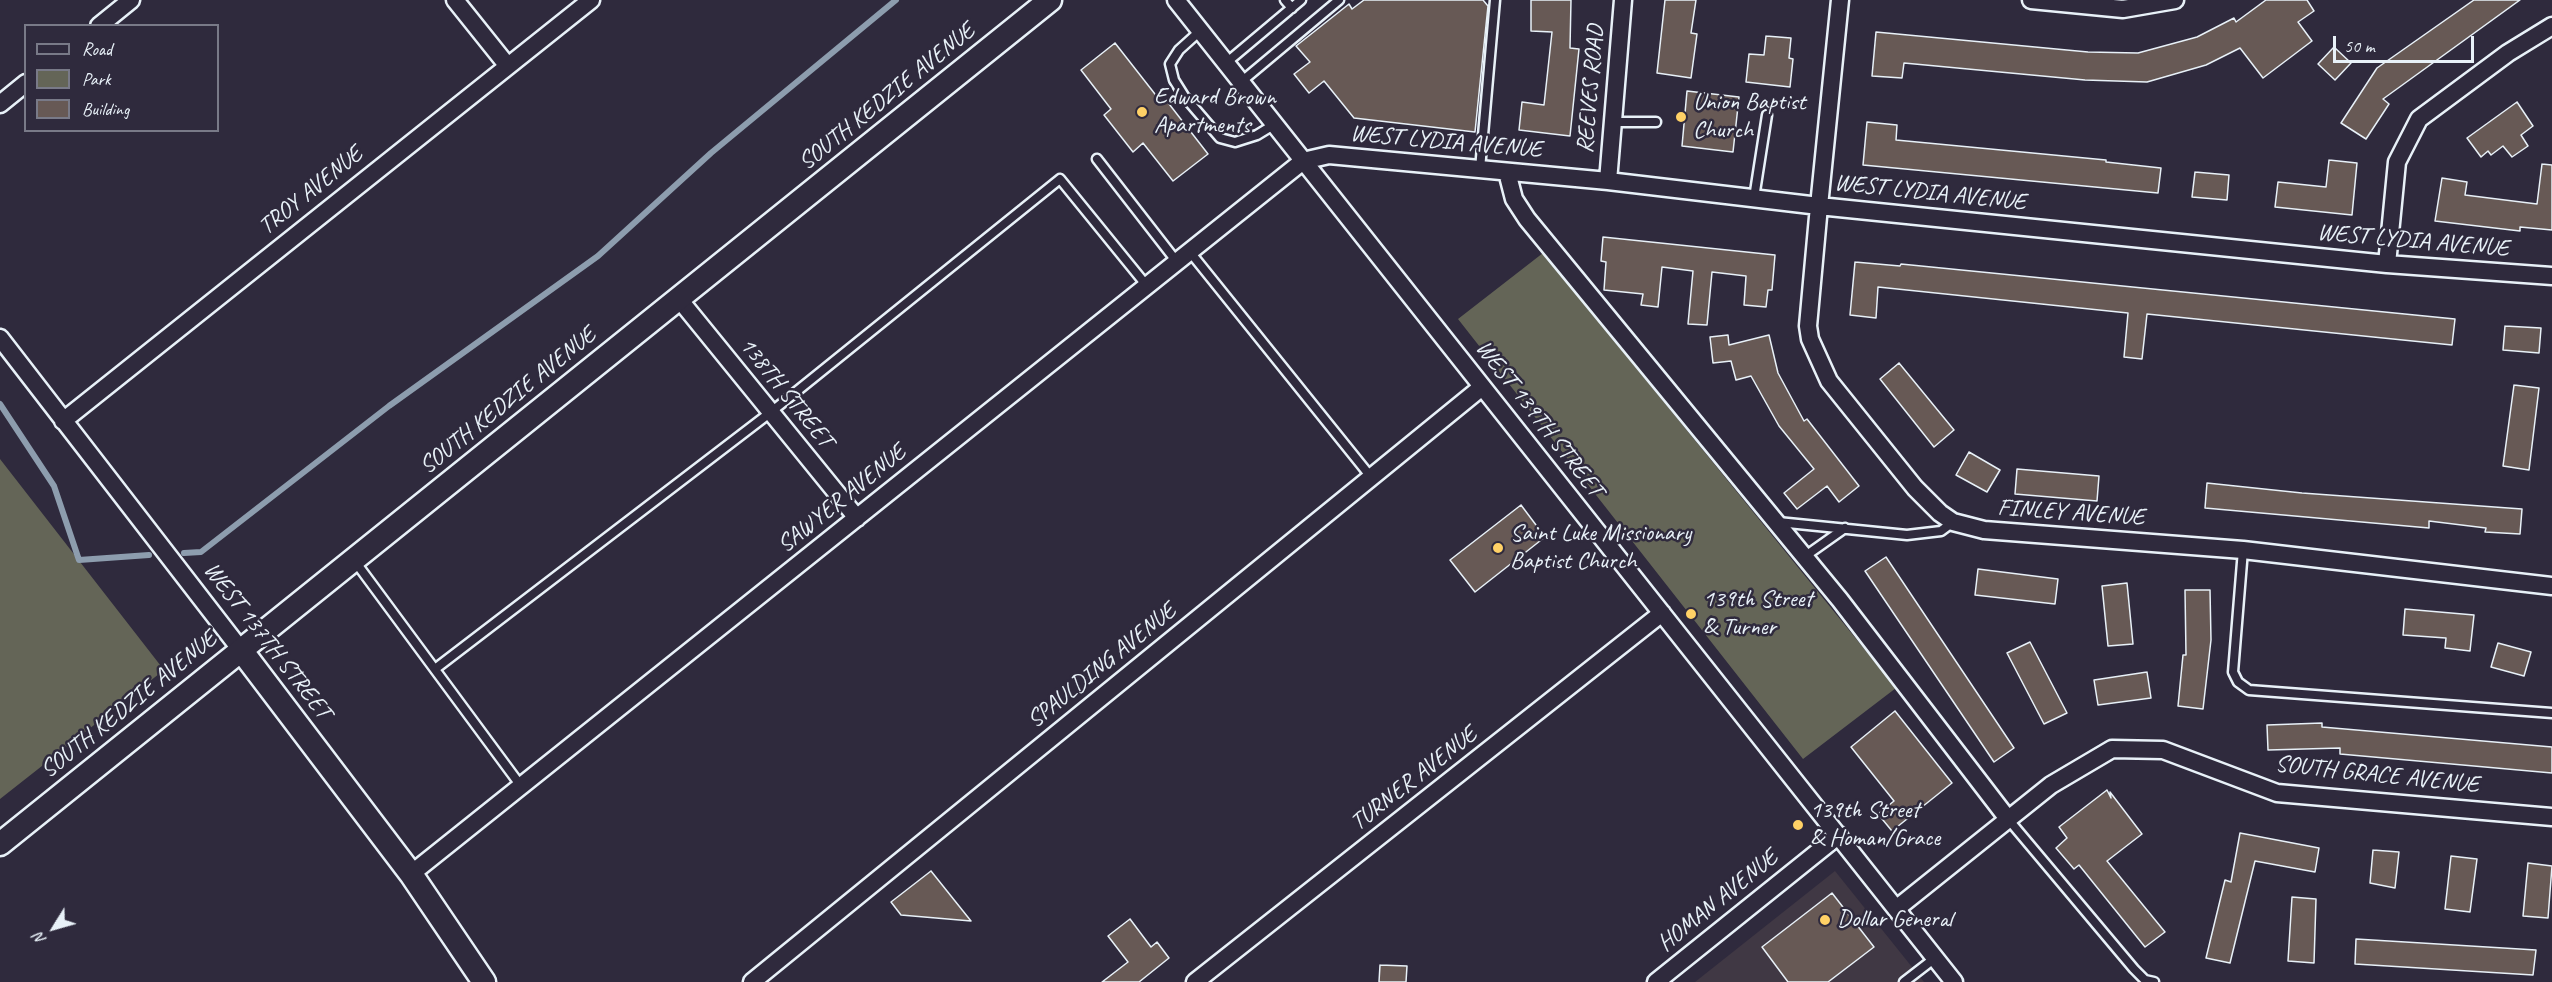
<!DOCTYPE html>
<html>
<head>
<meta charset="utf-8">
<style>
  body { margin:0 }
  #map { position:relative; width:2552px; height:982px; overflow:hidden; background:#2f2a3d; font-family:Caveat,sans-serif }
  canvas { display:block }
  .legend { position:absolute; left:24px; top:24px; width:195px; height:108px; box-sizing:border-box; background:#2f2a3d; border:2px solid #797a88; margin:0; padding:8px 10px; list-style:none; font-size:18px; color:#e8f1f8 }
  .legend li { display:flex; align-items:center; gap:12px; height:30px }
  .legend b { width:30px; border:2px solid #797a88 }
  .north { position:absolute; left:24px; top:898px; width:60px; height:60px; -webkit-text-stroke:4px #2f2a3d; paint-order:stroke; rotate:233deg; font-size:16px; font-weight:700; line-height:24px; text-align:center; color:#e8f1f8 }
  .north::after { content:''; display:block; margin:auto; width:21px; height:27px; background:#e8f1f8; clip-path:polygon(50% 0,100% 100%,50% 72%,0 100%) }
  .scale { position:absolute; left:2333px; top:36px; width:141px; height:27px; box-sizing:border-box; border:3px solid #e8f1f8; border-top:0; padding-left:8px; font-size:18px; line-height:21px; white-space:nowrap; color:#e8f1f8; -webkit-text-stroke:4px #2f2a3d; paint-order:stroke }
</style>
</head>
<body>
<div id="map">
<canvas width="2552" height="982"></canvas>
<ul class="legend">
<li><b style="height:8px;background:#2f2a3d"></b>Road</li>
<li><b style="height:16px;background:#646557"></b>Park</li>
<li><b style="height:16px;background:#675955"></b>Building</li>
</ul>
<div class="north">N</div>
<div class="scale">50 m</div>
</div>
<script>
const context = document.querySelector('canvas').getContext('2d');
context.lineJoin = 'round';
function paint(path, color) { context.fillStyle = color; context.fill(path, 'evenodd'); }
const shape = rows => new Path2D(rows.map(r => 'M' + r).join(''));
function strokePath(path, color, width, dash) { context.strokeStyle = color; context.lineWidth = width; context.lineCap = dash ? 'butt' : 'round'; context.setLineDash(dash || []); context.stroke(path); }
function label(font, color, halo, rows, align = 'center') {
  context.font = font + ' Caveat,sans-serif'; context.lineWidth = 5; context.setLineDash([]); context.textBaseline = 'middle'; context.strokeStyle = halo; context.fillStyle = color; for (const [text, x, y, turn = 0] of rows) {
    context.save(); context.translate(x, y); context.rotate((+turn || 0) * Math.PI / 180); context.textAlign = isNaN(turn) ? turn : align; if (halo) context.strokeText(text, 0, 0); context.fillText(text, 0, 0); context.restore();
  }
}
paint(shape([
  [1835,871,1924,982,1695,982]
]), '#403844');
paint(shape([
  [1543,253,1896,688,1803,759,1458,319],
  [0,459,164,670,0,799]
]), '#646557');
strokePath(shape([
  [0,404,54,486,79,560,149,555],
  [184,553,201,552,389,406,598,256,711,153,896,0]
]), '#8d9dae', 6);
const building = shape([
  [1364,0,1483,0,1488,6,1475,132,1354,118,1324,81,1309,93,1294,74,1310,62,1296,46,1349,4,1352,9,1364,0],
  [1531,0,1571,0,1570,48,1579,49,1570,136,1519,130,1522,102,1544,105,1552,32,1531,31,1531,0],
  [1665,0,1696,0,1691,33,1697,34,1691,78,1657,73,1665,0],
  [2266,0,2307,0,2314,11,2298,22,2312,41,2263,78,2240,48,2206,65,2147,82,2085,80,1904,63,1902,78,1872,76,1876,32,2088,52,2138,53,2197,37,2234,18,2236,22,2266,0],
  [2474,0,2520,0,2383,99,2389,104,2366,139,2341,123,2377,68,2474,0],
  [1766,36,1791,38,1789,58,1793,59,1790,87,1746,82,1749,54,1764,55,1766,36],
  [1115,43,1162,103,1166,100,1208,154,1173,181,1143,143,1133,152,1104,115,1111,109,1081,70,1115,43],
  [2334,47,2351,63,2335,80,2318,64,2334,47],
  [1687,91,1739,97,1733,152,1682,146,1687,91],
  [2517,102,2533,126,2521,135,2528,146,2512,157,2503,146,2491,155,2488,151,2481,157,2467,138,2517,102],
  [1867,122,1897,125,1896,140,2106,160,2106,162,2161,168,2158,193,1863,165,1867,122],
  [2329,160,2357,163,2352,215,2275,207,2278,182,2326,187,2329,160],
  [2542,164,2552,165,2552,230,2520,227,2520,231,2435,221,2442,178,2467,182,2465,195,2537,204,2542,164],
  [2195,172,2229,175,2227,200,2192,197,2195,172],
  [1603,237,1775,255,1772,290,1768,290,1766,307,1744,305,1746,276,1712,272,1707,325,1688,324,1693,271,1662,267,1658,307,1641,305,1643,294,1604,290,1606,262,1601,261,1603,237],
  [1855,262,1900,266,1901,264,2455,319,2452,345,2147,314,2142,359,2124,357,2128,313,1878,287,1876,318,1850,315,1855,262],
  [2505,326,2541,328,2539,353,2503,350,2505,326],
  [1728,335,1729,345,1769,335,1778,373,1804,421,1807,419,1859,486,1839,502,1827,486,1797,509,1784,493,1814,469,1779,426,1751,376,1736,380,1731,361,1713,363,1710,337,1728,335],
  [1899,363,1954,430,1934,447,1880,379,1899,363],
  [2514,385,2539,388,2529,470,2503,466,2514,385],
  [1969,452,2000,470,1987,492,1956,475,1969,452],
  [2017,469,2099,476,2097,501,2015,494,2017,469],
  [2207,483,2302,493,2522,509,2520,534,2485,532,2486,528,2429,521,2429,528,2205,508,2207,483],
  [1521,505,1545,537,1475,592,1450,560,1521,505],
  [1886,557,2014,748,1994,762,1865,571,1886,557],
  [1978,569,2058,579,2055,604,1975,595,1978,569],
  [2127,583,2133,644,2108,646,2102,586,2127,583],
  [2185,590,2210,590,2211,640,2203,709,2178,706,2183,655,2186,655,2185,590],
  [2405,609,2474,615,2470,651,2445,648,2446,638,2403,635,2405,609],
  [2030,642,2067,713,2044,724,2007,653,2030,642],
  [2498,643,2531,652,2524,676,2491,667,2498,643],
  [2147,672,2151,698,2098,705,2094,680,2147,672],
  [1895,711,1952,783,1892,831,1878,814,1894,801,1851,747,1895,711],
  [2322,723,2322,727,2552,747,2552,773,2340,754,2340,748,2268,750,2267,725,2322,723],
  [2107,790,2111,798,2110,792,2142,834,2107,861,2165,932,2145,947,2079,865,2074,869,2056,848,2067,838,2059,827,2107,790],
  [2240,833,2319,848,2315,872,2255,861,2230,963,2206,958,2225,880,2231,882,2240,833],
  [2373,850,2399,852,2395,888,2370,883,2373,850],
  [2451,856,2477,859,2470,912,2445,909,2451,856],
  [2528,863,2552,866,2548,918,2523,916,2528,863],
  [931,871,971,921,901,915,891,902,931,871],
  [1832,893,1874,947,1828,982,1788,982,1762,947,1832,893],
  [2292,897,2316,899,2314,963,2288,961,2292,897],
  [1130,919,1151,947,1157,942,1169,958,1139,982,1102,982,1128,962,1108,936,1130,919],
  [2356,939,2536,950,2533,975,2355,964,2356,939],
  [1380,965,1407,966,1406,982,1379,982,1380,965]
]);
paint(building, '#675955');
strokePath(building, '#e8f1f8', 1.5);
const lane = shape([
  [1285,0,1292,8],
  [1200,31,1179,50,1170,64,1174,80,1184,96,1220,138,1235,142,1257,135,1275,124],
  [1226,63,1301,0],
  [1241,82,1339,0],
  [1613,122,1656,122],
  [1097,159,1177,262],
  [1480,169,1495,0],
  [1754,198,1767,115],
  [1190,252,1371,477],
  [1778,522,1907,535,1941,531,1953,522],
  [2243,550,2233,672,2238,682,2249,690,2552,713],
  [1804,557,1845,528],
  [354,560,521,786],
  [435,669,771,412,1060,179,1147,286],
  [2008,819,2134,969,2145,980,2154,982],
  [1904,982,1935,958]
]);
const street = shape([
  [455,0,507,65],
  [1176,0,1954,982],
  [1840,0,1819,206,1808,326,1810,339,1829,381,1915,488,1940,513,1953,522,1984,530,2243,550,2552,586],
  [2031,0,2123,9,2175,0],
  [99,26,131,0],
  [0,104,26,83],
  [1507,172,1514,199,1527,219,1840,600,2008,819],
  [1608,181,1623,0],
  [2387,264,2397,162,2419,119,2508,53,2552,26],
  [679,299,857,518],
  [0,338,241,650],
  [63,421,591,0],
  [411,874,1303,161,1329,155,1608,181,1819,206,2387,264,2552,276],
  [1896,909,2051,785,2112,749,2163,750,2277,793,2552,817],
  [752,982,1482,387],
  [1195,982,1662,613],
  [1656,982,1839,835]
]);
const secondary = shape([
  [241,650,411,874,484,982],
  [0,844,1050,0]
]);
strokePath(lane, '#e8f1f8', 13);
strokePath(street, '#e8f1f8', 21);
strokePath(secondary, '#e8f1f8', 27);
strokePath(lane, '#2f2a3d', 8);
strokePath(street, '#2f2a3d', 16);
strokePath(secondary, '#2f2a3d', 22);
for (const [x, y, r, color] of [
  [1142,112,6,"#ffd166"],
  [1681,117,6,"#ffd166"],
  [1498,548,6,"#ffd166"],
  [1691,614,6,"#ffd166"],
  [1798,825,6,"#ffd166"],
  [1825,920,6,"#ffd166"]
]) { const dot = new Path2D(); dot.arc(x, y, r, 0, 2 * Math.PI); context.fillStyle = color; context.fill(dot); strokePath(dot, '#2f2a3d', 2); }
label('24px', '#e8f1f8', '#2f2a3d', [
  ["REEVES ROAD",1591,89,-85],
  ["SOUTH KEDZIE AVENUE",887,97,-39],
  ["WEST LYDIA AVENUE",1446,142,5],
  ["TROY AVENUE",311,191,-39],
  ["WEST LYDIA AVENUE",1930,193,6],
  ["WEST LYDIA AVENUE",2413,241,5],
  ["138TH STREET",786,393,51],
  ["SOUTH KEDZIE AVENUE",508,401,-39],
  ["WEST 139TH STREET",1539,419,52],
  ["SAWYER AVENUE",842,499,-39],
  ["FINLEY AVENUE",2071,513,4],
  ["WEST 137TH STREET",267,641,52],
  ["SPAULDING AVENUE",1102,666,-39],
  ["SOUTH KEDZIE AVENUE",129,705,-39],
  ["SOUTH GRACE AVENUE",2377,775,6],
  ["TURNER AVENUE",1414,779,-38],
  ["HOMAN AVENUE",1718,901,-39]
]);
label('24px', '#e8f1f8', '#2f2a3d', [
  ["Edward Brown",1154,98],
  ["Apartments",1154,126],
  ["Union Baptist",1693,103],
  ["Church",1693,131],
  ["Saint Luke Missionary",1510,534],
  ["Baptist Church",1510,562],
  ["139th Street",1703,600],
  ["& Turner",1703,628],
  ["139th Street",1810,811],
  ["& Homan/Grace",1810,839],
  ["Dollar General",1837,920]
], 'left');
</script>
</body>
</html>
